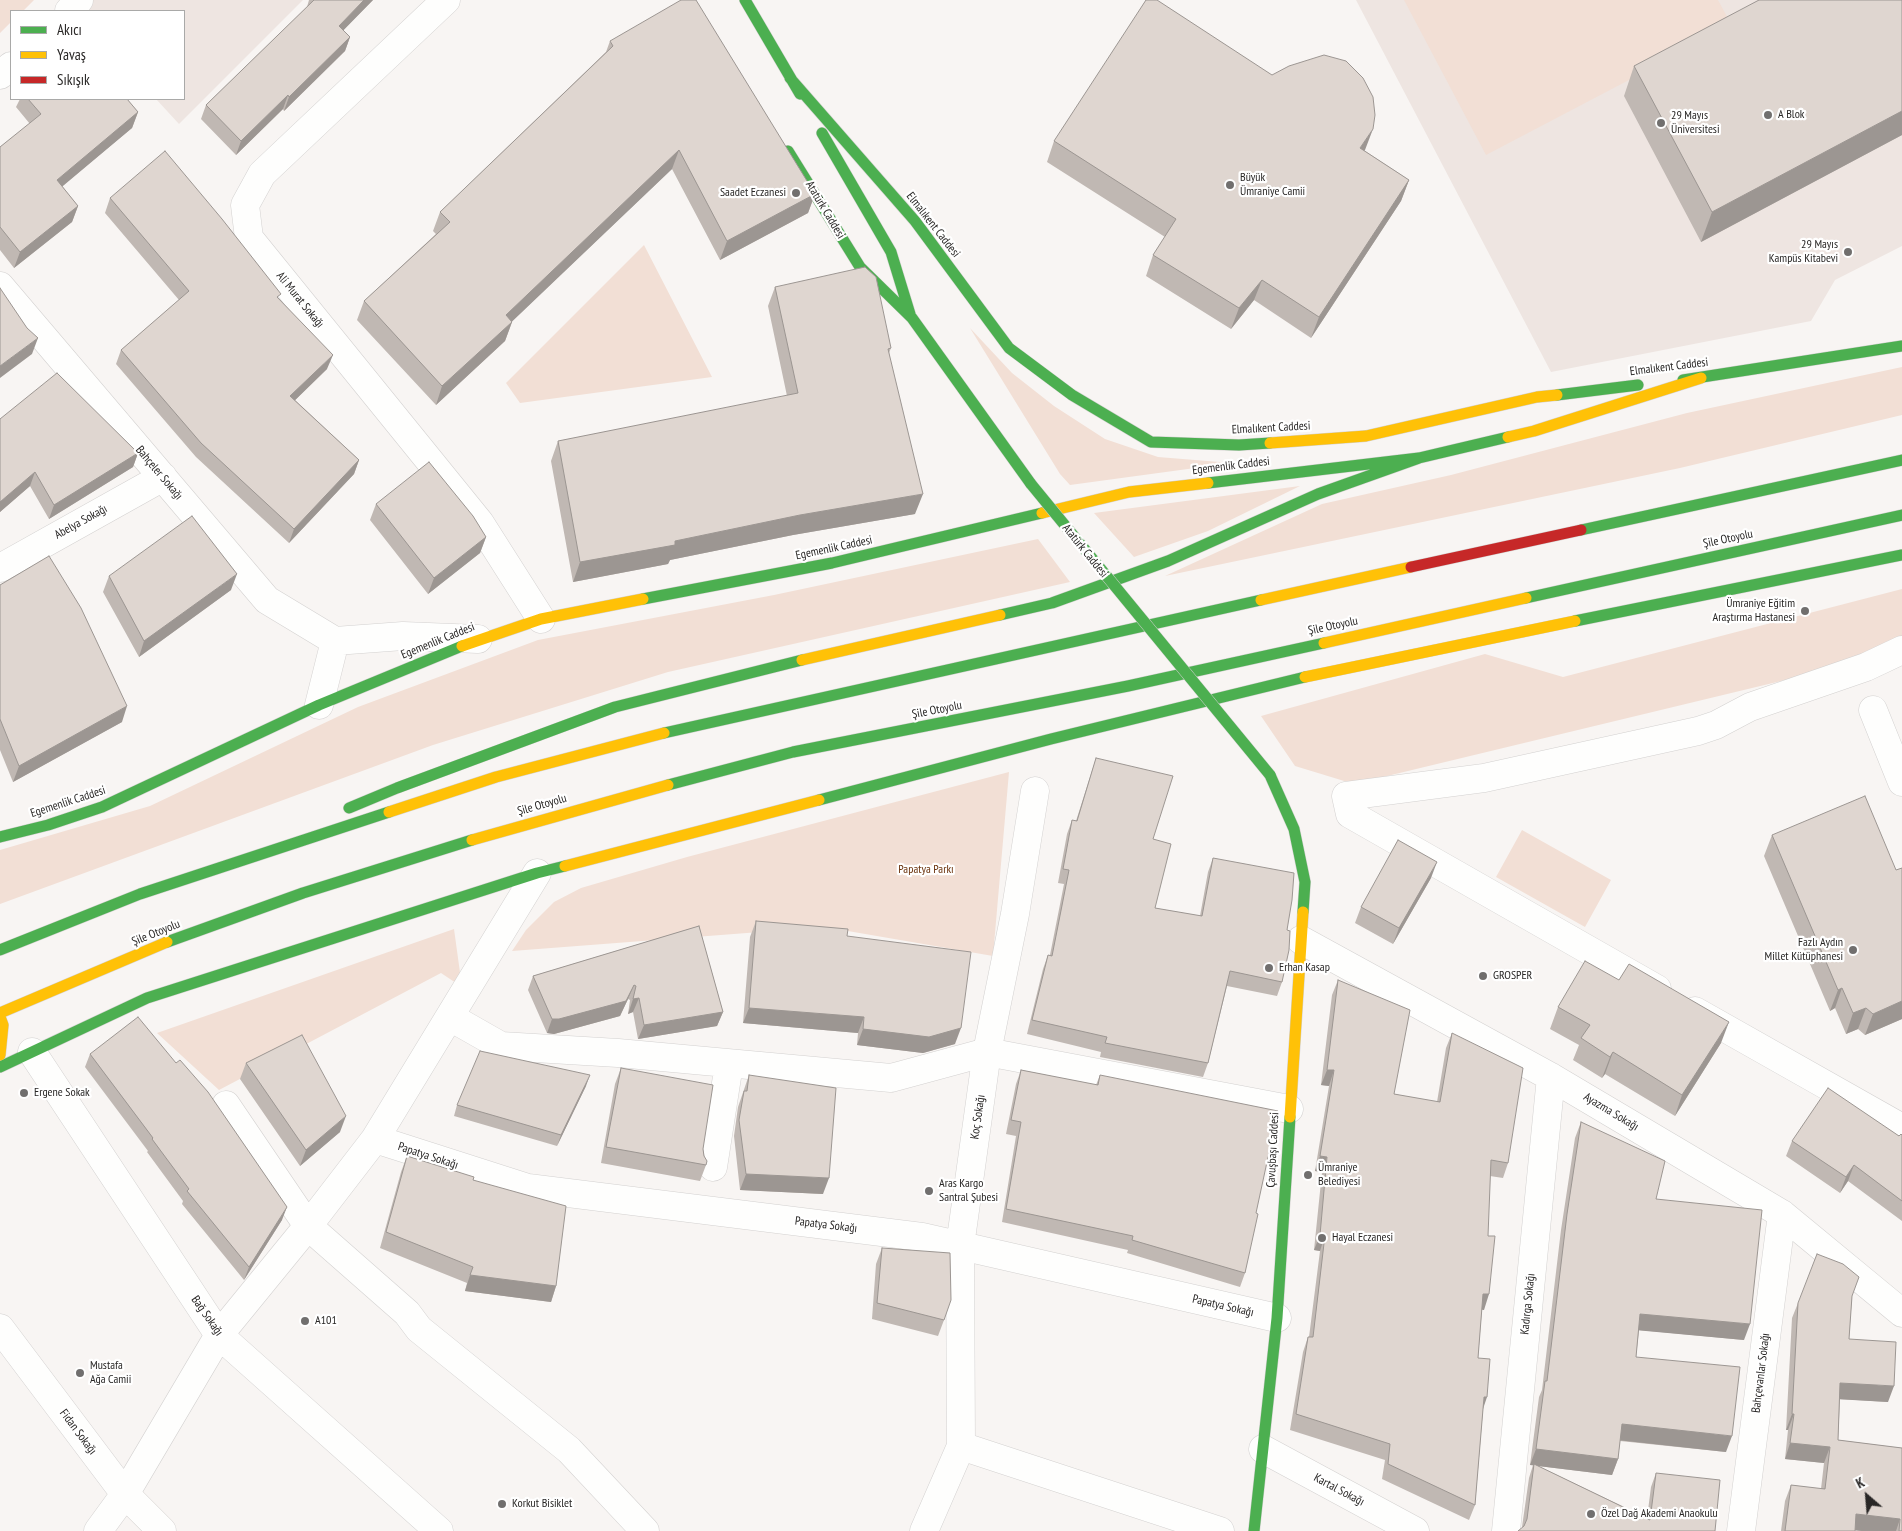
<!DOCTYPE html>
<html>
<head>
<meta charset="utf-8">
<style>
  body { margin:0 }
  #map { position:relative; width:1902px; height:1531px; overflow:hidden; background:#f8f5f3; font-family:"PT Sans Narrow",sans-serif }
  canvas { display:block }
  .legend { position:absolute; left:10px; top:10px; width:175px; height:90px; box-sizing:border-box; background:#fff; border:1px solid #a9a9a8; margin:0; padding:6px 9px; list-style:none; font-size:15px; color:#292726 }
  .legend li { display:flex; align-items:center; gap:10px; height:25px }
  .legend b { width:25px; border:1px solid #a9a9a8 }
  .north { position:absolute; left:1842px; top:1471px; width:50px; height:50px; -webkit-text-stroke:4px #fff; paint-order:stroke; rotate:333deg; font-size:14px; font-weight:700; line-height:20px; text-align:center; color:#292726 }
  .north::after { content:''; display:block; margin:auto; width:18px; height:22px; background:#292726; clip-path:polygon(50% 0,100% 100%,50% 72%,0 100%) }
</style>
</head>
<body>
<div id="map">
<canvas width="1902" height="1531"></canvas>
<ul class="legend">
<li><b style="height:6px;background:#4caf50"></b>Akıcı</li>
<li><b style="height:6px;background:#ffc107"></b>Yavaş</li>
<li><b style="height:6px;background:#c62828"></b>Sıkışık</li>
</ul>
<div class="north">K</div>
</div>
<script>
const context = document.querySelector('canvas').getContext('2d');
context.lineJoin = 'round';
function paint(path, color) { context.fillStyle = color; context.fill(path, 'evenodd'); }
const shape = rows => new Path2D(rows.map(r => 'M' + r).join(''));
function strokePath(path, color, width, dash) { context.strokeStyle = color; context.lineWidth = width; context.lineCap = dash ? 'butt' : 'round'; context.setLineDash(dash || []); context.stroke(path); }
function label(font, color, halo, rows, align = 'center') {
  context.font = font + ' "PT Sans Narrow",sans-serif'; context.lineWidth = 4.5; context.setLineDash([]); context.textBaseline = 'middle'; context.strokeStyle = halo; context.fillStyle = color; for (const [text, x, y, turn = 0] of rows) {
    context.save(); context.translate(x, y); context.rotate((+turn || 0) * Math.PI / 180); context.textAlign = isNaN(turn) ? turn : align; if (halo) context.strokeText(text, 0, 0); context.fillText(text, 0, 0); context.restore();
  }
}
paint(shape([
  [89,0,303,0,179,124,156,99,184,99,184,11,80,11],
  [1356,0,1902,0,1902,246,1835,280,1811,321,1551,372]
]), '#eee5e1');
paint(shape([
  [0,0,34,0,23,11,11,11,11,22,0,33],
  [1404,0,1718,0,1732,26,1486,155],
  [644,245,712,377,520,403,506,383],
  [970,328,1012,373,1054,406,1105,439,1158,457,1232,463,1070,485,1060,474],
  [1902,367,1902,415,1680,468,1165,576,1322,504,1451,475,1687,413],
  [1300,486,1208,531,1134,557,1094,513],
  [1038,539,1070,582,668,672,433,745,0,904,0,850,150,806,358,707,538,640,774,595],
  [1902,589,1902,640,1864,661,1354,784,1295,766,1261,716,1485,654,1563,677],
  [1009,772,993,956,842,930,760,932,512,951,526,930,554,902,581,888,687,857],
  [1522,830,1611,880,1585,927,1496,877],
  [454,929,462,987,441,973,219,1090,157,1033]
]), '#f2dfd5');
const street = shape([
  [446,0,262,174,245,205,249,238,480,523,541,619],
  [69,11,79,0],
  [0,75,11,66],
  [0,286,267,600,335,641],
  [0,568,163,477],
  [335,641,403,636,478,639],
  [319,705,335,641],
  [1873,710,1902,782],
  [1301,940,1551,1077,1782,1214,1902,1313],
  [1657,989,1350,814,1346,796,1484,778,1698,731,1716,725,1750,707,1866,667,1902,650],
  [1695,1011,1902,1128],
  [450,1017,501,1046,618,1053,891,1078,987,1052,1289,1109],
  [32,1052,219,1335,439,1531],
  [226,1105,308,1226,407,1313,419,1329,569,1450,645,1531],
  [375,1139,528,1188,922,1237,1277,1318],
  [713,1167,729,1064],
  [0,1328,125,1494,162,1531],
  [961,1446,960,1246,987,1052,1015,914,1035,791],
  [1263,1449,1415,1531],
  [98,1531,125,1494,219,1335,308,1226,375,1139,537,873],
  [924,1531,961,1446,1220,1531],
  [1506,1531,1551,1077],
  [1741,1531,1782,1214]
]);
const fast = shape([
  [745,0,800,94],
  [790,78,915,221,1009,348,1072,395,1151,442,1239,445,1270,443],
  [822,133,891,252,910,314],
  [788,151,860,267,912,318,1031,484],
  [1683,380,1902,346],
  [1557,395,1638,385],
  [1208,483,1419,458,1508,437],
  [1581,530,1902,460],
  [1526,598,1902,515],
  [643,599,832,563,1042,513],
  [1000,615,1052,603,1168,561,1318,494,1419,458],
  [1575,621,1902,555],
  [664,733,1261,600],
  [1270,775,1294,829,1305,882,1303,912],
  [668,785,793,752,1128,686,1324,643],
  [819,800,1051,739,1305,677],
  [349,808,397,788,615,707,802,660],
  [0,837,48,825,102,807,319,705,462,646],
  [167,942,303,893,472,840],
  [0,950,140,894,389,812],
  [0,1067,147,998,537,873,565,866],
  [1254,1531,1277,1318,1290,1117]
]);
const slow = shape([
  [1508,437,1534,431,1701,378],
  [1270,443,1366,436,1537,397,1557,395],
  [1042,513,1129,492,1208,483],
  [1261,600,1411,567],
  [1324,643,1526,598],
  [462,646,541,619,643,599],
  [802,660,1000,615],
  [1305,677,1575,621],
  [389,812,496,777,664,733],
  [472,840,668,785],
  [565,866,819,800],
  [0,1013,167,942],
  [0,1017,3,1025,0,1055],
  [1290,1117,1303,912]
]);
const jam = shape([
  [1411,567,1581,530]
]);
strokePath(street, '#d3d1d0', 29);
strokePath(fast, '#d3d1d0', 12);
strokePath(slow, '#d3d1d0', 12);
strokePath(jam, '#d3d1d0', 12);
strokePath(street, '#fefefd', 28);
strokePath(fast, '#4caf50', 11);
strokePath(slow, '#ffc107', 11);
strokePath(jam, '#c62828', 11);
const fastBridge = shape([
  [1031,484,1270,775]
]);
strokePath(fastBridge, '#d3d1d0', 12, []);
strokePath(fastBridge, '#4caf50', 11);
paint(shape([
  [309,0,373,0,343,30,350,37,345,51,284,111,283,109,236,155,201,119,206,105,307,7],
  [1902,0,1902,135,1701,242,1624,96,1634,66],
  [610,41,815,194,808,213,720,260,672,169,512,321,512,322,505,341,436,405,357,320,364,301,436,234,433,231,440,212,606,52],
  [20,99,127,99,138,112,132,128,62,186,78,206,72,222,14,268,0,250,0,147,30,124,16,107],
  [1054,141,1365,151,1409,180,1401,201,1311,338,1254,300,1231,329,1146,276,1153,255,1165,237,1047,162],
  [110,198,279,299,327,369,295,400,359,460,354,474,289,543,196,457,116,364,121,350,179,300,105,213],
  [775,287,891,348,889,353,915,514,793,535,670,560,668,564,573,582,551,461,558,441,787,396,768,306],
  [0,419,138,453,133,467,49,519,30,486,0,512],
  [376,504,486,537,480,553,428,594,370,520],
  [109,576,231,590,139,657,103,592],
  [0,585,122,722,13,782,0,750],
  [1096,758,1153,839,1155,908,1200,916,1208,872,1213,858,1287,930,1282,982,1277,996,1227,986,1208,1063,1203,1077,1100,1057,1101,1052,1027,1034,1043,969,1048,955,1050,955,1064,884,1058,883,1067,834,1072,820,1076,821],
  [1772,835,1896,870,1902,868,1902,1019,1865,1035,1858,1029,1846,1034,1835,1008,1830,1011,1764,856],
  [1431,878,1393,944,1355,923,1361,907],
  [756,921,847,936,955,1044,923,1053,857,1045,858,1033,743,1023,750,937],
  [699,926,723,1012,717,1026,638,1039,633,1012,628,1014,630,1000,628,999,620,1016,554,1034,547,1033,528,990,533,976],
  [1338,980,1394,1094,1437,1102,1446,1048,1452,1033,1508,1163,1503,1178,1490,1176,1484,1310,1482,1309,1478,1358,1483,1410,1475,1505,1469,1520,1382,1479,1385,1460,1290,1430,1303,1352,1308,1337,1309,1337,1320,1251,1314,1250,1322,1172,1315,1171,1329,1086,1321,1085,1332,995],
  [1558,1007,1721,1043,1675,1116,1605,1074,1602,1078,1573,1060,1579,1045,1550,1029],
  [90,1054,282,1220,244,1280,182,1204,183,1201,147,1152,148,1151,85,1067],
  [246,1063,340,1132,300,1166,240,1079],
  [621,1068,703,1149,706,1165,700,1181,601,1163,615,1084],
  [1021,1070,1096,1085,1100,1075,1256,1213,1245,1273,1240,1287,1127,1253,1128,1250,1002,1222,1016,1136,1006,1134,1016,1084],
  [749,1075,823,1194,740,1190,734,1136,738,1107],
  [586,1086,557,1146,454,1116,457,1105],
  [1581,1122,1656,1199,1744,1340,1639,1330,1636,1357,1726,1452,1620,1441,1618,1459,1612,1475,1538,1466,1647,1518,1651,1487,1656,1473,1715,1531,1522,1527,1529,1478,1533,1465,1530,1465,1539,1397,1542,1390,1561,1230,1575,1138],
  [1902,1135,1902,1221,1848,1181,1840,1193,1786,1156,1792,1141],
  [407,1156,473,1180,556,1286,551,1302,465,1291,467,1283,380,1248,401,1172],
  [882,1248,944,1320,938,1336,872,1319,876,1264],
  [1852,1297,1849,1339,1888,1402,1840,1399,1838,1440,1902,1448,1902,1531,1862,1531,1855,1530,1855,1531,1781,1531,1785,1501,1791,1485,1821,1489,1824,1463,1785,1459,1788,1430,1786,1430,1792,1318,1798,1303]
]), '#c0b8b3');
paint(shape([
  [364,0,373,0,334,40,339,26],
  [350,37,345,51,284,111,289,97],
  [288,95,283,109,236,155,241,141],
  [1902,111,1902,135,1701,242,1712,212],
  [138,112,132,128,51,196,57,180],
  [1373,129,1365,150,1353,169,1360,148],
  [679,150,672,169,499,334,506,315],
  [1409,180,1401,201,1311,338,1319,317],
  [815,194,808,213,720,260,727,241],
  [78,206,72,222,14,268,20,252],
  [1262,280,1254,300,1231,329,1239,308],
  [512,322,505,341,436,405,442,386],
  [38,338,32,354,0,378,0,366],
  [333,355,327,369,285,410,290,396],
  [138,453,133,467,49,519,54,505],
  [359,460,354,474,289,543,294,529],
  [35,472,30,486,0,512,0,502],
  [923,494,915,514,793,535,670,560,668,564,573,582,580,562,675,541,800,515],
  [486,537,480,553,428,594,434,578],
  [237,574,231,590,139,657,144,641],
  [127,706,122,722,13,782,19,766],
  [1437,862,1431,878,1393,944,1399,928],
  [634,985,628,999,620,1016,554,1034,547,1033,552,1019],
  [1842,988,1835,1008,1830,1011,1838,990],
  [639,998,633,1012,628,1014,633,999],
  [1902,1001,1902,1019,1865,1035,1873,1014],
  [749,1008,864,1017,858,1033,743,1023],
  [1866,1008,1858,1029,1846,1034,1853,1013],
  [723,1012,717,1026,638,1039,644,1025],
  [1729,1022,1721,1043,1675,1116,1682,1095],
  [961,1028,955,1044,923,1053,857,1045,863,1029],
  [1613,1052,1605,1074,1602,1078,1610,1057],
  [1327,1070,1334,1070,1329,1086,1321,1085],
  [590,1075,586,1086,557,1146,561,1135],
  [346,1116,340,1132,300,1166,306,1150],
  [1320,1156,1327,1157,1322,1172,1315,1171],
  [1854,1165,1848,1181,1840,1193,1846,1177],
  [746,1174,829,1178,823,1194,740,1190],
  [287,1207,282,1220,244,1280,249,1267],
  [1320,1235,1325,1235,1320,1251,1314,1250],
  [470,1275,556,1286,551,1302,465,1291],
  [1483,1294,1489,1294,1484,1310,1477,1309],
  [1640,1314,1750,1324,1744,1340,1635,1330],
  [1840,1383,1894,1386,1888,1402,1835,1399],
  [1484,1397,1487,1397,1482,1412],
  [1792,1414,1794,1414,1788,1430,1786,1430],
  [1622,1424,1732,1436,1726,1452,1617,1440],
  [1790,1443,1830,1447,1824,1463,1785,1459],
  [1536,1449,1618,1459,1612,1475,1530,1465],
  [1856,1514,1900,1519,1896,1531,1862,1531,1850,1530]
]), '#9c9692');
const building = shape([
  [314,0,364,0,339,26,350,37,289,97,288,95,241,141,206,105,314,0],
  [681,0,696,0,815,194,727,241,679,150,506,315,512,322,442,386,364,301,450,222,440,212,613,46,610,41,681,0],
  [1146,0,1157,0,1272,75,1289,66,1324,55,1346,61,1363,78,1373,97,1375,115,1373,129,1360,148,1409,180,1319,317,1262,280,1239,308,1153,255,1176,219,1054,141,1146,0],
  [1759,0,1902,0,1902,111,1712,212,1634,66,1759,0],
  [28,99,127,99,138,112,57,180,78,206,20,252,0,227,0,147,41,114,28,99],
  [165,151,222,219,281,294,277,297,333,355,290,396,359,460,294,529,201,443,121,350,189,291,110,198,165,151],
  [865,267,876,277,891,348,888,349,923,494,800,515,675,541,675,545,580,562,558,441,798,393,775,287,865,267],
  [0,288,27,328,38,338,0,366,0,288],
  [57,373,138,453,54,505,35,472,0,502,0,419,57,373],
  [429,462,473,516,486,537,434,578,376,504,429,462],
  [192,516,237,574,144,641,109,576,192,516],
  [49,556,81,608,127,706,19,766,0,719,0,585,49,556],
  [1096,758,1173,776,1153,839,1171,844,1155,908,1202,916,1213,858,1294,873,1292,900,1287,930,1290,931,1289,950,1282,982,1230,971,1208,1063,1105,1043,1107,1037,1032,1020,1048,955,1052,956,1069,870,1063,869,1072,820,1077,821,1096,758],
  [1865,796,1896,870,1902,868,1902,1001,1873,1014,1866,1008,1853,1013,1842,988,1838,990,1772,835,1865,796],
  [1398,840,1437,862,1399,928,1361,907,1398,840],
  [756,921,848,929,847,936,971,952,961,1028,929,1037,863,1029,864,1017,749,1008,756,921],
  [699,926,723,1012,644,1025,639,998,633,999,636,986,634,985,626,1001,559,1019,552,1019,533,976,699,926],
  [1585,961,1619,980,1629,964,1729,1022,1682,1095,1613,1052,1610,1057,1581,1038,1590,1025,1558,1007,1585,961],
  [1338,980,1410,1010,1394,1094,1440,1102,1452,1033,1523,1068,1508,1163,1491,1160,1488,1236,1495,1236,1489,1294,1483,1294,1478,1358,1490,1359,1487,1397,1484,1397,1475,1505,1388,1464,1390,1444,1296,1414,1308,1337,1313,1337,1325,1235,1320,1235,1327,1157,1320,1156,1334,1070,1327,1070,1338,980],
  [138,1017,176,1063,180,1060,208,1092,287,1207,249,1267,187,1191,189,1189,152,1139,153,1138,90,1054,138,1017],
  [302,1035,346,1116,306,1150,246,1063,302,1035],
  [480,1051,590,1075,561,1135,457,1105,480,1051],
  [621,1068,713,1085,703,1149,704,1156,707,1161,706,1165,606,1147,621,1068],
  [1021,1070,1098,1085,1100,1075,1278,1111,1256,1213,1258,1214,1245,1273,1132,1240,1133,1236,1006,1209,1021,1122,1011,1120,1021,1070],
  [749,1075,836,1088,829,1178,746,1174,739,1120,744,1091,747,1091,749,1075],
  [1828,1088,1899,1136,1901,1134,1902,1135,1902,1201,1854,1165,1846,1177,1792,1141,1828,1088],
  [1581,1122,1665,1161,1656,1199,1762,1210,1750,1324,1640,1314,1636,1357,1740,1367,1732,1436,1622,1424,1618,1459,1536,1449,1545,1381,1547,1381,1567,1214,1581,1122],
  [407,1156,474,1177,473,1180,566,1206,556,1286,470,1275,473,1267,386,1232,407,1156],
  [882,1248,950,1253,951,1300,944,1320,877,1303,882,1248],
  [1817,1254,1843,1264,1859,1277,1852,1296,1849,1339,1896,1342,1894,1386,1840,1383,1838,1440,1902,1448,1902,1531,1899,1531,1900,1519,1856,1514,1855,1531,1785,1531,1791,1485,1825,1489,1830,1447,1790,1443,1794,1414,1792,1414,1798,1303,1817,1254],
  [1534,1464,1650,1520,1656,1473,1720,1480,1715,1531,1518,1531,1524,1526,1527,1519,1534,1464]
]);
paint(building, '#dfd6d0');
strokePath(building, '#9c9692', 1);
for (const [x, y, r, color] of [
  [1768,115,5,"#716f6e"],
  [1661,123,5,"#716f6e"],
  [1230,185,5,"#716f6e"],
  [796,193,5,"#716f6e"],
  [1848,252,5,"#716f6e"],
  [1805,611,5,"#716f6e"],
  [1853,950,5,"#716f6e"],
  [1269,968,5,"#716f6e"],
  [1483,976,5,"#716f6e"],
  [24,1093,5,"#716f6e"],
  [1308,1175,5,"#716f6e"],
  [929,1191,5,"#716f6e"],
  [1322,1238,5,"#716f6e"],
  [305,1321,5,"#716f6e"],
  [80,1373,5,"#716f6e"],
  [502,1504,5,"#716f6e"],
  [1591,1514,5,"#716f6e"]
]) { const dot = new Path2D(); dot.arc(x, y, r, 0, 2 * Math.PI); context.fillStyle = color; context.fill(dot); strokePath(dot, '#fff', 2); }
label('12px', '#292726', '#fff', [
  ["A Blok",1778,115],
  ["29 Mayıs",1671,116],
  ["Üniversitesi",1671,130],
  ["Büyük",1240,178],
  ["Ümraniye Camii",1240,192],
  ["Saadet Eczanesi",786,193,"right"],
  ["29 Mayıs",1838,245,"right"],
  ["Kampüs Kitabevi",1838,259,"right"],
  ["Ümraniye Eğitim",1795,604,"right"],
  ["Araştırma Hastanesi",1795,618,"right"],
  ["Fazlı Aydın",1843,943,"right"],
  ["Millet Kütüphanesi",1843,957,"right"],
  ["Erhan Kasap",1279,968],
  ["GROSPER",1493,976],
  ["Ergene Sokak",34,1093],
  ["Ümraniye",1318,1168],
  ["Belediyesi",1318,1182],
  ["Aras Kargo",939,1184],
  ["Santral Şubesi",939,1198],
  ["Hayal Eczanesi",1332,1238],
  ["A101",315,1321],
  ["Mustafa",90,1366],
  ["Ağa Camii",90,1380],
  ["Korkut Bisiklet",512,1504],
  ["Özel Dağ Akademi Anaokulu",1601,1514]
], 'left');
label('12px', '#292726', '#fff', [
  ["Atatürk Caddesi",825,210,59],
  ["Elmalıkent Caddesi",933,225,52],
  ["Ali Murat Sokağı",300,300,51],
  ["Elmalıkent Caddesi",1669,367,-7],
  ["Elmalıkent Caddesi",1271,428,-3],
  ["Egemenlik Caddesi",1231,466,-7],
  ["Bahçeler Sokağı",159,473,50],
  ["Abelya Sokağı",81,522,-29],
  ["Şile Otoyolu",1728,539,-12],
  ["Egemenlik Caddesi",834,548,-12],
  ["Atatürk Caddesi",1085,551,51],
  ["Şile Otoyolu",1333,626,-12],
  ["Egemenlik Caddesi",438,641,-22],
  ["Şile Otoyolu",937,710,-11],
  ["Egemenlik Caddesi",68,802,-18],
  ["Şile Otoyolu",542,805,-16],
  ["Şile Otoyolu",156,933,-22],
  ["Ayazma Sokağı",1611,1112,31],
  ["Koç Sokağı",978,1117,-82],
  ["Çavuşbaşı Caddesi",1273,1150,-87],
  ["Papatya Sokağı",428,1156,18],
  ["Papatya Sokağı",826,1225,7],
  ["Kadırga Sokağı",1528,1304,-84],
  ["Papatya Sokağı",1223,1306,13],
  ["Bağ Sokağı",207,1316,55],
  ["Bahçevanlar Sokağı",1761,1373,-83],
  ["Fidan Sokağı",78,1432,53],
  ["Kartal Sokağı",1339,1490,28]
]);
label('12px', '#6b330d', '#fff', [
  ["Papatya Parkı",926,870]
]);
</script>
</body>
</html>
